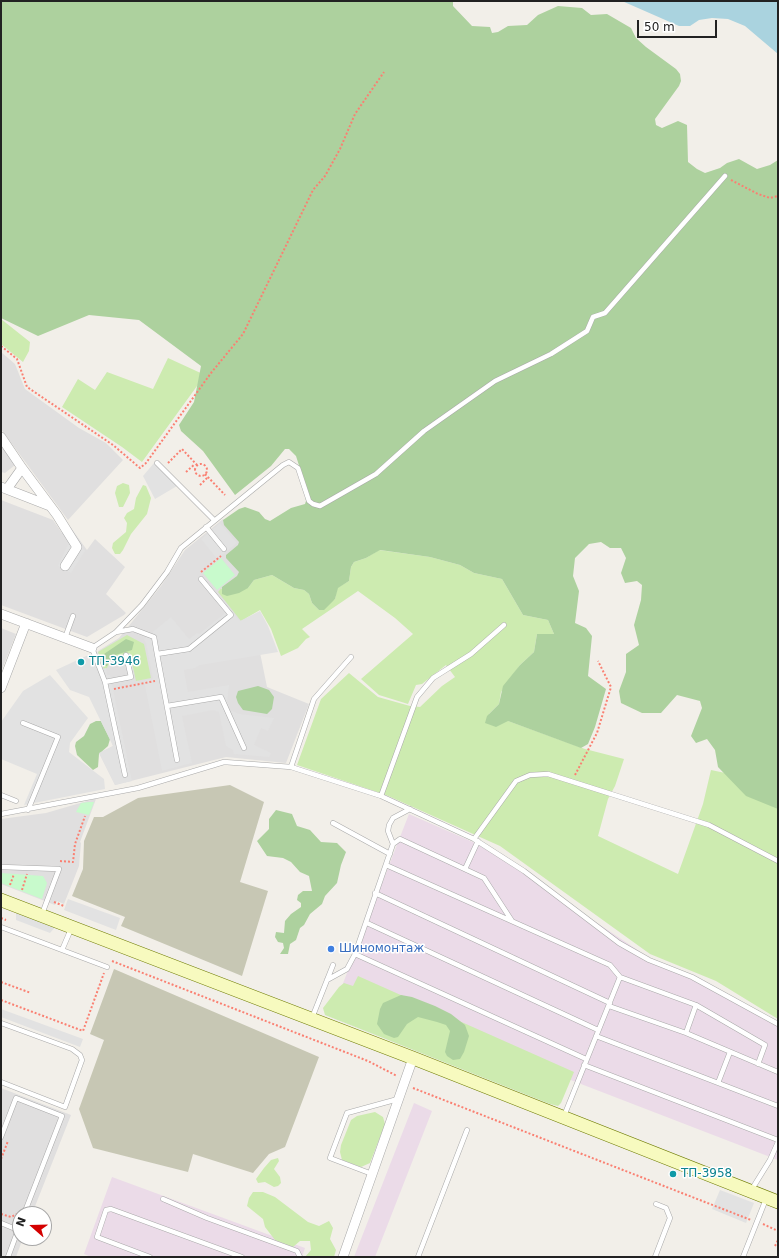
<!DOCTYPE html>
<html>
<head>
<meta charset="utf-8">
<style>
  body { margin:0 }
  #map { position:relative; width:779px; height:1258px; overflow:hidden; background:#f2efe9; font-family:"DejaVu Sans",sans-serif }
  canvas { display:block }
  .frame { position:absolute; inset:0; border:2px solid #222; pointer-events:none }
  .north { position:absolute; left:12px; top:1206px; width:40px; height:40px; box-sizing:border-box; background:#fff; border:1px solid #a7a7a7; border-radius:50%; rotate:290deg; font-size:11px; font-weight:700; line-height:16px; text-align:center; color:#222 }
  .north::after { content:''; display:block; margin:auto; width:14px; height:18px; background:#d40000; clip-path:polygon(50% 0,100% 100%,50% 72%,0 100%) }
  .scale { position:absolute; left:637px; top:20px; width:80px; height:18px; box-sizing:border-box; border:2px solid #222; border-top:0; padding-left:5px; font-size:12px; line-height:14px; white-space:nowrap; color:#222; -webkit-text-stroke:3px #fff; paint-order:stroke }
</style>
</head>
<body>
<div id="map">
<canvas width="779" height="1258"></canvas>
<div class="frame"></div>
<div class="north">N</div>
<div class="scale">50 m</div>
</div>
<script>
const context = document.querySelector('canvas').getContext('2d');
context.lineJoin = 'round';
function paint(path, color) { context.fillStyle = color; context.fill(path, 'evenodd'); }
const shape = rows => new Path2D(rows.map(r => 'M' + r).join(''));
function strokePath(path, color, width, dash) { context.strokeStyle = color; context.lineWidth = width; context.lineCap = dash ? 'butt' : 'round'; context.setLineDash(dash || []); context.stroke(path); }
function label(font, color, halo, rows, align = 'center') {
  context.font = font + ' "DejaVu Sans",sans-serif'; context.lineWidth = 3; context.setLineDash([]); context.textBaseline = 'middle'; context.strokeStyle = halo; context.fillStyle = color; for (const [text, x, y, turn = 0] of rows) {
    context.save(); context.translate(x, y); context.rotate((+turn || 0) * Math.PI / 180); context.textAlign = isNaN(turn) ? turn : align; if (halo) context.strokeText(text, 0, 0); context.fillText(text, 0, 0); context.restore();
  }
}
paint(shape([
  [1,352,15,364,25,389,79,428,106,443,123,460,68,520,1,429],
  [1,445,15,465,5,473,1,472],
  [1,500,53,520,62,533,71,528,87,550,95,539,125,567,106,594,126,613,124,615,87,637,1,605],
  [223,519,244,543,244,572,219,591,255,628,267,687,309,704,286,763,226,757,115,785,99,753,113,746,101,691,98,651,119,638,161,586,185,550],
  [1,628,16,634,1,672],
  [94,799,96,799,80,842,81,843,79,866,64,904,57,901,55,905,1,884,1,819,46,813],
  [1,1088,71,1115,32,1214,20,1214,20,1238,23,1238,16,1257,1,1257]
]), '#e0dfdf');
paint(shape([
  [409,814,482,846,648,957,705,981,778,1027,778,1160,340,991],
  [414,1103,432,1111,375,1257,354,1257],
  [112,1177,305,1248,302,1257,91,1257,84,1254]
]), '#ebdbe8');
paint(shape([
  [230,785,264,802,240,882,268,891,242,976,121,926,125,917,72,896,83,869,84,841,94,817,103,817,138,798],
  [114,969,319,1057,285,1147,269,1154,253,1173,193,1154,188,1172,93,1148,79,1109,104,1040,90,1034]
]), '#c7c7b4');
paint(shape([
  [1,319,30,342,29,351,23,362,1,344],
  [168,358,205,375,142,462,122,447,62,407,78,379,95,390,107,372,153,389],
  [123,483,129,485,130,493,123,507,119,507,115,493,117,486],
  [143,485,146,486,151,498,147,514,131,534,123,550,120,554,115,554,112,548,113,543,126,532,127,523,124,518,127,513,134,509,136,498],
  [379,550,430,557,460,565,474,573,502,579,523,615,548,620,554,634,537,634,534,652,520,665,501,692,499,704,489,714,585,749,624,759,615,786,608,799,598,836,678,874,703,804,711,770,749,778,778,794,778,1019,716,981,650,954,500,846,386,795,297,765,321,699,349,673,378,697,410,706,420,707,442,686,455,677,446,665,422,684,416,685,408,704,379,695,361,679,413,634,395,618,358,591,302,629,310,637,306,639,298,648,281,656,271,629,260,610,241,621,218,592,222,587,221,589,248,588,254,580,272,575,294,588,304,590,309,594,312,603,319,610,335,599,337,588,349,581,351,567,354,562,366,558],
  [127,635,144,644,151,678,136,681,130,653,112,657,107,668,104,669,98,652],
  [358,976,574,1072,561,1103,558,1106,550,1104,325,1015,323,1008,339,987,344,983,353,986],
  [375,1112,383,1117,385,1124,370,1163,361,1167,342,1160,340,1152,341,1145,351,1120,357,1116],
  [278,1158,279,1161,274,1169,280,1177,281,1183,278,1186,274,1187,265,1182,258,1183,256,1179,264,1168,271,1160],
  [253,1192,263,1192,275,1197,308,1222,319,1226,329,1221,333,1228,330,1239,336,1250,334,1257,305,1257,311,1250,310,1241,300,1241,293,1247,275,1240,265,1227,263,1219,247,1206,249,1198]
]), '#cdebb0');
paint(shape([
  [1,1,453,1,453,6,472,26,490,27,492,33,498,32,508,26,527,25,538,15,558,6,582,8,591,15,607,14,631,28,636,38,646,47,676,69,680,74,681,81,679,86,655,119,656,125,662,128,678,121,687,125,688,162,697,169,705,173,720,168,727,163,739,159,757,169,770,165,778,160,778,809,746,796,718,767,715,750,707,739,696,743,691,736,702,708,700,701,677,695,661,713,642,713,621,703,619,691,626,672,626,654,639,645,634,625,641,600,642,585,637,581,625,583,621,573,626,558,621,548,610,548,601,542,589,544,575,558,573,576,579,591,575,623,586,628,592,636,588,676,606,689,595,727,588,744,581,748,508,721,496,727,485,723,487,716,499,704,503,686,520,665,534,652,537,634,554,634,548,620,523,615,502,579,474,573,460,565,430,557,380,550,366,558,354,562,351,567,349,581,338,588,335,599,324,610,319,610,312,603,309,594,304,590,294,588,272,575,254,580,248,588,239,593,227,596,222,594,222,587,237,576,239,572,226,558,226,555,238,545,239,542,224,525,223,520,239,509,245,507,259,512,265,519,270,521,291,508,305,504,306,501,303,478,296,456,289,449,285,449,271,466,235,495,203,451,181,431,179,425,194,402,201,366,139,320,89,315,38,336,1,318],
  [126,639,134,642,132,650,112,656,107,666,104,666,102,659,104,654],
  [258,686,269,690,274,697,272,709,267,714,243,710,238,703,236,697,238,691],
  [96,721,101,721,110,739,108,746,99,754,98,767,93,770,77,755,75,746,76,742,84,736,90,724],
  [276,810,292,814,297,826,310,830,321,842,337,843,346,852,341,865,337,883,325,896,322,904,310,914,304,925,300,928,296,940,290,944,288,954,280,954,284,948,283,943,278,942,275,937,276,932,284,933,285,921,291,914,301,907,301,903,297,900,298,895,303,891,312,891,309,876,300,872,291,862,283,858,267,856,257,841,269,829,269,819],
  [401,995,412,997,435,1006,451,1014,465,1025,469,1036,464,1052,460,1059,453,1060,447,1056,445,1052,450,1031,446,1025,437,1022,418,1017,407,1024,398,1037,394,1038,384,1034,377,1024,380,1009,383,1003]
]), '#add19e');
paint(shape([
  [221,558,235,575,217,590,203,573],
  [89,802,94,802,89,815,76,812,81,803],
  [1,873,43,876,47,883,42,899,1,883]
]), '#c8facc');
paint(shape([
  [154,463,177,486,155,499,143,476],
  [220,523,237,543,217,559,201,539],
  [75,539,85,551,71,573,58,566,69,542],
  [230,609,240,621,260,611,268,626,278,652,200,665,195,668,184,670,188,692,229,685,227,702,230,710,239,714,274,718,268,731,261,728,254,745,271,753,269,757,234,754,233,750,226,746,219,712,213,710,182,716,192,763,162,771,144,681,153,679,146,643,144,639,171,617,189,639,197,633,199,634],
  [97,651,103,669,106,668,107,675,110,675,132,781,115,785,99,753,113,746,89,697,70,690,56,670],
  [50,675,88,718,70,743,69,752,104,779,105,789,24,805,37,774,1,759,1,722,23,691],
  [68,899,120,918,116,930,64,910],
  [16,911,56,926,50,933,16,920],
  [1,1009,83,1039,80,1047,1,1017],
  [720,1190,754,1203,746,1223,712,1209]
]), '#e2e2e2');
paint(shape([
  [622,1,778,1,778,54,745,26,728,19,712,18,699,20,690,26,679,26]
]), '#aad3df');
const lane = shape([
  [157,463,214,520],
  [206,527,224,549],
  [116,632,142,605,167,572,181,548,283,465,289,462,298,468,309,501,313,504,320,506,376,474,424,431,495,381,551,354,587,331,593,317,605,313,725,176],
  [65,638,73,616],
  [157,654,177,760],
  [105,682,131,677,126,655],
  [167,706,221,697,244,748],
  [23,723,58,737,28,810],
  [291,767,314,699,351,657],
  [125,775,105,682,92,648,116,632,133,629,154,637,157,654,189,649,231,615,201,579],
  [1,795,16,801],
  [381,796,417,697,433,678,471,654,504,625],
  [1,814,138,788,224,762,291,767,381,796,474,839,516,781,530,775,548,774,709,825,778,861],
  [333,823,390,854],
  [474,839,524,871,619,943,649,960,692,977,778,1024],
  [393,844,388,831,389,825,393,818,410,809],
  [386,865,610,965,620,977,564,1116],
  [1,867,59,869,42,914],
  [465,869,478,841],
  [375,893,610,1003],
  [367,923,598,1030],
  [1,927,107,967],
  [62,950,71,929],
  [355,954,586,1059],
  [620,977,696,1005,686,1033],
  [327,980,347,969,355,954,393,844,400,839,484,878,512,921],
  [696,1005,765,1045,758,1064],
  [609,1006,686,1033,778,1072],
  [312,1018,333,965],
  [1,1023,72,1049,80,1055,82,1060,65,1107,1,1082],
  [596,1036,778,1106],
  [584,1065,778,1140],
  [718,1083,730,1052],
  [1,1137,16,1098,62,1116,24,1214],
  [372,1174,330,1158,347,1113,398,1099],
  [752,1189,770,1160,778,1142],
  [163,1199,207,1218,297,1251,300,1257],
  [1,1223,18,1230,8,1257],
  [150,1257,97,1237,106,1210,111,1209,242,1257],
  [418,1257,467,1130],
  [655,1257,670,1218,666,1208,656,1204],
  [743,1257,766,1199]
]);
const street = shape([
  [1,437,22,468,57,515,77,547,65,566],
  [1,487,50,506],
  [7,489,22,468],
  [1,614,92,648],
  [1,688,26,623],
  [343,1257,413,1058]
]);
const secondary = shape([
  [1,900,413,1058,778,1202]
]);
strokePath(lane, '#a9a9a9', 5.5);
strokePath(street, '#a9a9a9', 10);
strokePath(secondary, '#707d05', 14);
strokePath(shape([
  [731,180,758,194,770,198,778,196],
  [1,346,17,359,27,387,113,445,140,468,146,463,211,373,243,334,313,190,325,176,340,149,355,114,384,72],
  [168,463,182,449,197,465],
  '195 470a6 6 0 1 1 12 0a6 6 0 1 1-12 0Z',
  [186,472,195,464],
  [205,474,225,495],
  [200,485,208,477],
  [201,572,221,556],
  [114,689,155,681],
  [575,775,597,733,611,687,598,661],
  [60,861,73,862,75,844,85,816],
  [10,885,14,874],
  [22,890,27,874],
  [54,902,64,906],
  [1,918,6,920],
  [112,961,368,1061,397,1076],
  [1,982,31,993],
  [1,1000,83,1031,104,973],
  [413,1088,751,1220],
  [1,1159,8,1141],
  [1,1214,11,1217,17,1214],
  [763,1224,778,1231],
  [775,1246,778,1240]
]), '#fa8072', 2, [2, 2]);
strokePath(lane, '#fff', 4.5);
strokePath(street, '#fff', 9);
strokePath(secondary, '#f7fabf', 13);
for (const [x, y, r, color] of [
  [81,662,4,"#0f9aa8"],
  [331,949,4,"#3f7fe0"],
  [673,1174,4,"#0f9aa8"]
]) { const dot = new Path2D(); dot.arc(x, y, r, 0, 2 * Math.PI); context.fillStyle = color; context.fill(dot); strokePath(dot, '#fff', 1.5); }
label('12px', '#0d838f', '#fff', [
  ["ТП-3946",89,662],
  ["ТП-3958",681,1174]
], 'left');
label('12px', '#366cbe', '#fff', [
  ["Шиномонтаж",339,949]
], 'left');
</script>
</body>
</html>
